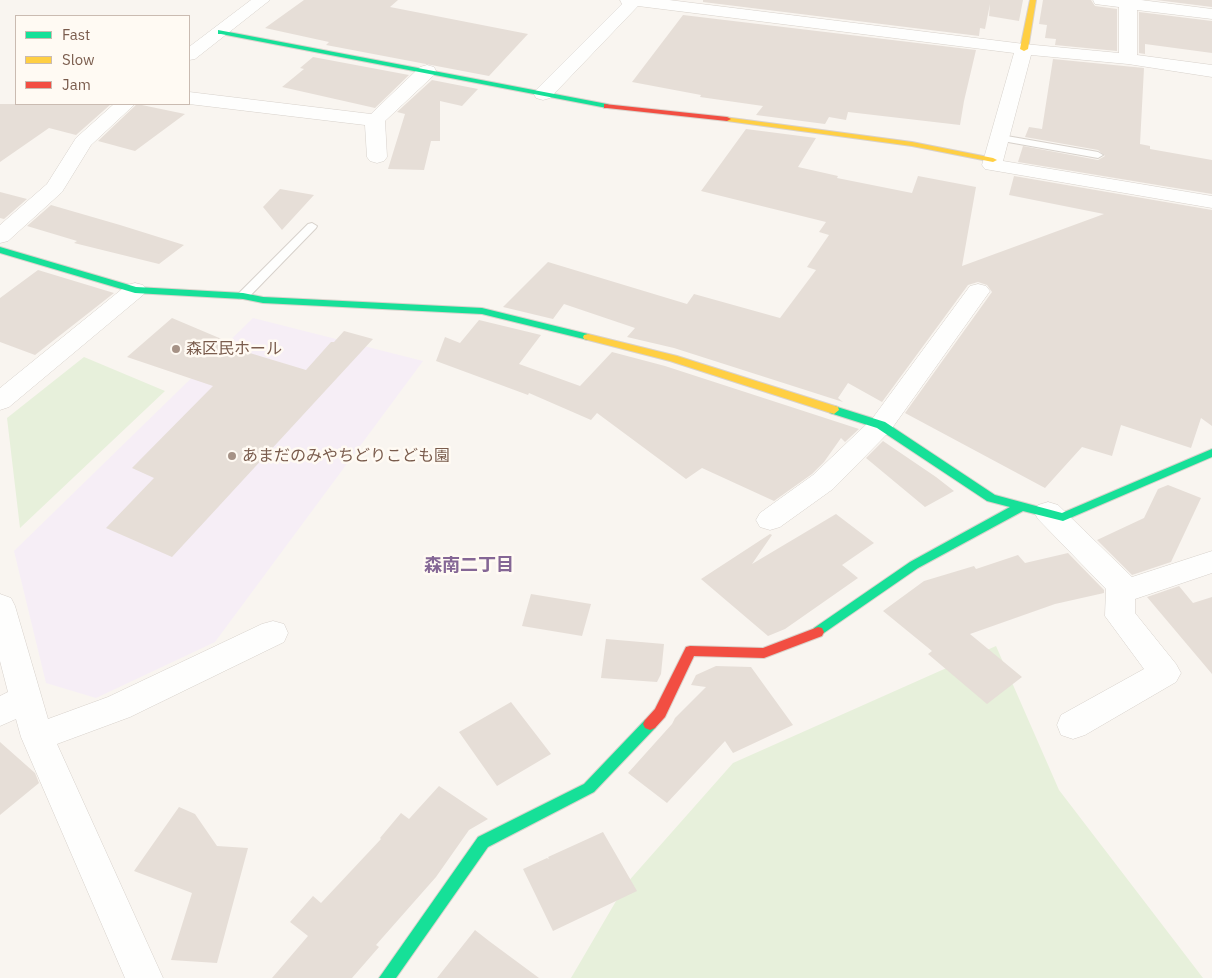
<!DOCTYPE html>
<html>
<head>
<meta charset="utf-8">
<style>
  body { margin:0 }
  #map { position:relative; width:1212px; height:978px; overflow:hidden; background:#f9f5f0; font-family:"IBM Plex Sans",sans-serif }
  canvas { display:block }
  .legend { position:absolute; left:15px; top:15px; width:175px; height:90px; box-sizing:border-box; background:#fffaf3; border:1px solid #cabbb1; margin:0; padding:6px 9px; list-style:none; font-size:15px; color:#7a5c4d }
  .legend li { display:flex; align-items:center; gap:10px; height:25px }
  .legend b { width:25px; border:1px solid #cabbb1 }
</style>
</head>
<body>
<div id="map">
<canvas width="1212" height="978"></canvas>
<ul class="legend">
<li><b style="height:6px;background:#16e098"></b>Fast</li>
<li><b style="height:6px;background:#ffcf43"></b>Slow</li>
<li><b style="height:6px;background:#f24e42"></b>Jam</li>
</ul>
</div>
<script>
const context = document.querySelector('canvas').getContext('2d');
context.lineJoin = 'round';
function paint(path, color) { context.fillStyle = color; context.fill(path, 'evenodd'); }
const shape = rows => new Path2D(rows.map(r => 'M' + r).join(''));
function strokePath(path, color, width, dash) { context.strokeStyle = color; context.lineWidth = width; context.lineCap = dash ? 'butt' : 'round'; context.setLineDash(dash || []); context.stroke(path); }
function label(font, color, halo, rows, align = 'center') {
  context.font = font + ' "IBM Plex Sans","Noto Sans JP",sans-serif'; context.lineWidth = 5; context.setLineDash([]); context.textBaseline = 'middle'; context.strokeStyle = halo; context.fillStyle = color; for (const [text, x, y, turn = 0] of rows) {
    context.save(); context.translate(x, y); context.rotate((+turn || 0) * Math.PI / 180); context.textAlign = isNaN(turn) ? turn : align; if (halo) context.strokeText(text, 0, 0); context.fillText(text, 0, 0); context.restore();
  }
}
paint(shape([
  [253,318,423,361,215,642,96,698,46,683,14,551]
]), '#f6eef6');
paint(shape([
  [84,357,165,391,20,528,7,418],
  [996,646,1059,790,1203,978,571,978,626,884,733,763]
]), '#e7f0db');
paint(shape([
  [304,0,398,0,390,7,528,34,489,76,326,45,329,42,265,28],
  [703,0,1023,0,1019,21,989,16,990,4,985,29,980,28,979,36,703,2],
  [1043,0,1091,0,1095,6,1117,9,1117,51,1055,45,1056,39,1045,38,1047,25,1039,24],
  [1156,0,1212,0,1212,7],
  [1139,12,1212,21,1212,53,1145,44,1145,54,1139,53],
  [683,15,976,50,964,101,960,125,848,112,846,120,829,117,825,124,756,115,763,106,700,97,701,95,632,82],
  [313,57,409,75,375,108,282,87,304,69,300,68],
  [1053,59,1144,68,1140,144,1150,146,1150,149,1212,160,1212,194,1018,162,1023,146,1098,160,1105,156,1098,150,1025,137,1029,127,1042,129],
  [432,80,478,89,462,106,440,101,440,141,431,141,424,170,388,169,405,114,397,112],
  [0,104,111,104,76,135,49,128,0,162],
  [137,104,185,114,135,151,98,141],
  [746,129,816,138,798,167,838,176,837,178,912,193,918,176,976,187,962,266,1104,214,1009,195,1014,176,1212,210,1212,426,1201,418,1191,448,1121,425,1112,456,1082,447,1045,488,905,413,992,292,987,285,978,282,968,285,882,402,848,383,838,398,843,402,674,348,627,337,635,328,564,304,553,319,503,307,548,262,687,304,694,294,780,318,816,270,807,267,829,235,819,232,826,222,701,191],
  [280,189,314,195,282,230,263,207],
  [0,192,27,199,4,219,0,218],
  [51,205,120,225,184,245,159,264,74,243,77,241,27,226],
  [38,270,114,293,35,355,0,342,0,298],
  [172,318,224,340,220,344,306,370,331,342,334,342,344,331,373,339,172,557,106,528,154,478,132,468,213,386,127,357],
  [479,320,541,335,519,364,580,386,612,352,665,366,859,429,845,442,841,438,824,462,812,474,774,501,702,468,686,479,597,413,591,420,529,393,528,395,436,361,445,337,460,343],
  [883,441,936,477,954,491,925,507,866,458],
  [1168,485,1201,498,1171,562,1132,575,1097,540,1144,518,1158,489],
  [836,514,874,543,842,565,858,578,785,629,768,636,701,579,770,534,772,535,752,564],
  [1068,553,1104,590,1104,593,1055,604,970,634,1022,677,987,704,928,654,932,651,883,611,924,581,974,566,976,569,1018,555,1025,563],
  [1179,586,1193,603,1212,597,1212,674,1147,597],
  [531,594,591,604,582,636,522,626],
  [606,639,664,644,661,674,657,682,601,678],
  [716,666,751,667,793,725,733,753,725,741,667,803,628,773,672,724,675,718,706,687,691,685,696,675],
  [511,702,551,754,497,786,459,732],
  [0,742,35,773,39,783,0,815],
  [439,786,488,819,469,830,436,877,376,945,379,947,352,978,272,978,308,936,290,922,313,896,321,903,381,839,380,838,401,813,409,819],
  [179,807,195,814,217,846,248,848,217,963,171,960,192,893,134,871],
  [603,832,637,891,553,931,523,869,547,858,549,859,548,857],
  [475,930,489,941,539,978,437,978]
]), '#e6ded7');
const lane = shape([
  [1001,135,1098,152,1103,155,1098,158,997,140,996,138,1001,135],
  [312,223,317,226,316,228,247,299,239,299,237,296,239,293,308,224,312,223]
]);
const street = shape([
  [251,0,270,0,195,59,189,60,189,47,251,0],
  [620,0,669,0,1024,44,1119,53,1119,7,1095,4,1093,0,1141,0,1212,9,1212,19,1137,10,1137,55,1212,65,1212,77,1128,64,1031,55,1003,161,1212,196,1212,208,985,169,982,165,1014,53,638,6,550,98,543,100,536,98,534,94,536,90,622,4,620,0],
  [427,65,434,67,436,71,434,75,385,121,387,157,384,161,377,163,370,161,367,157,365,125,189,104,189,92,371,114,420,67,427,65],
  [114,104,135,104,91,145,62,192,8,241,0,243,0,225,47,184,76,138,114,104],
  [135,283,143,285,147,290,143,295,9,407,0,410,0,388,127,285,135,283],
  [978,284,986,286,990,291,890,431,833,489,780,527,770,530,760,527,756,520,760,513,813,475,872,419,970,286,978,284],
  [1048,502,1058,505,1132,577,1212,551,1212,573,1135,599,1135,613,1176,664,1181,673,1176,682,1085,735,1073,739,1061,735,1057,725,1061,715,1144,669,1105,616,1106,589,1038,519,1034,512,1038,505,1048,502],
  [0,594,11,598,15,606,48,719,108,697,262,624,273,621,284,624,288,633,284,642,130,717,57,744,163,978,125,978,21,737,16,719,0,726,0,696,8,692,0,661,0,594]
]);
const fast = shape([
  [218,30,607,104,611,106,607,108,221,34,218,34,218,30],
  [0,247,136,287,243,293,263,297,482,308,588,334,593,337,588,340,482,314,263,303,243,299,135,293,0,253,0,247],
  [834,406,885,422,995,495,1062,513,1212,449,1212,457,1063,521,1023,511,918,568,818,637,814,636,812,632,814,628,910,562,1010,507,987,501,877,428,830,413,829,410,834,406],
  [650,718,655,720,657,724,655,728,594,792,488,847,396,978,379,978,478,837,584,784,645,720,650,718]
]);
const slow = shape([
  [1030,0,1036,0,1028,49,1024,51,1020,49,1030,0],
  [724,117,912,142,993,158,997,160,993,162,912,146,727,121,723,119,724,117],
  [588,334,677,356,838,407,839,410,834,414,670,361,584,339,583,337,584,335,588,334]
]);
const jam = shape([
  [604,104,727,117,731,119,727,121,607,108,604,108,604,104],
  [818,627,822,628,824,632,822,636,764,658,694,656,665,717,655,728,650,730,645,728,643,724,645,720,655,709,686,647,690,646,763,648,818,627]
]);
strokePath(lane, '#d7d1cb', 2);
strokePath(street, '#d7d1cb', 1);
strokePath(fast, '#d9d2cb', 2);
strokePath(slow, '#d9d2cb', 2);
strokePath(jam, '#d9d2cb', 2);
paint(lane, '#fefefd');
paint(street, '#fefefd');
paint(fast, '#16e098');
paint(slow, '#ffcf43');
paint(jam, '#f24e42');
for (const [x, y, r, color] of [
  [176,349,5,"#a69286"],
  [232,456,5,"#a69286"]
]) { const dot = new Path2D(); dot.arc(x, y, r, 0, 2 * Math.PI); context.fillStyle = color; context.fill(dot); strokePath(dot, '#fffaf3', 2); }
label('16px', '#7a5c4d', '#fffaf3', [
  ["森区民ホール",186,349],
  ["あまだのみやちどりこども園",242,456]
], 'left');
label('bold 18px', '#846695', '#fffaf3', [
  ["森南二丁目",469,566]
]);
</script>
</body>
</html>
